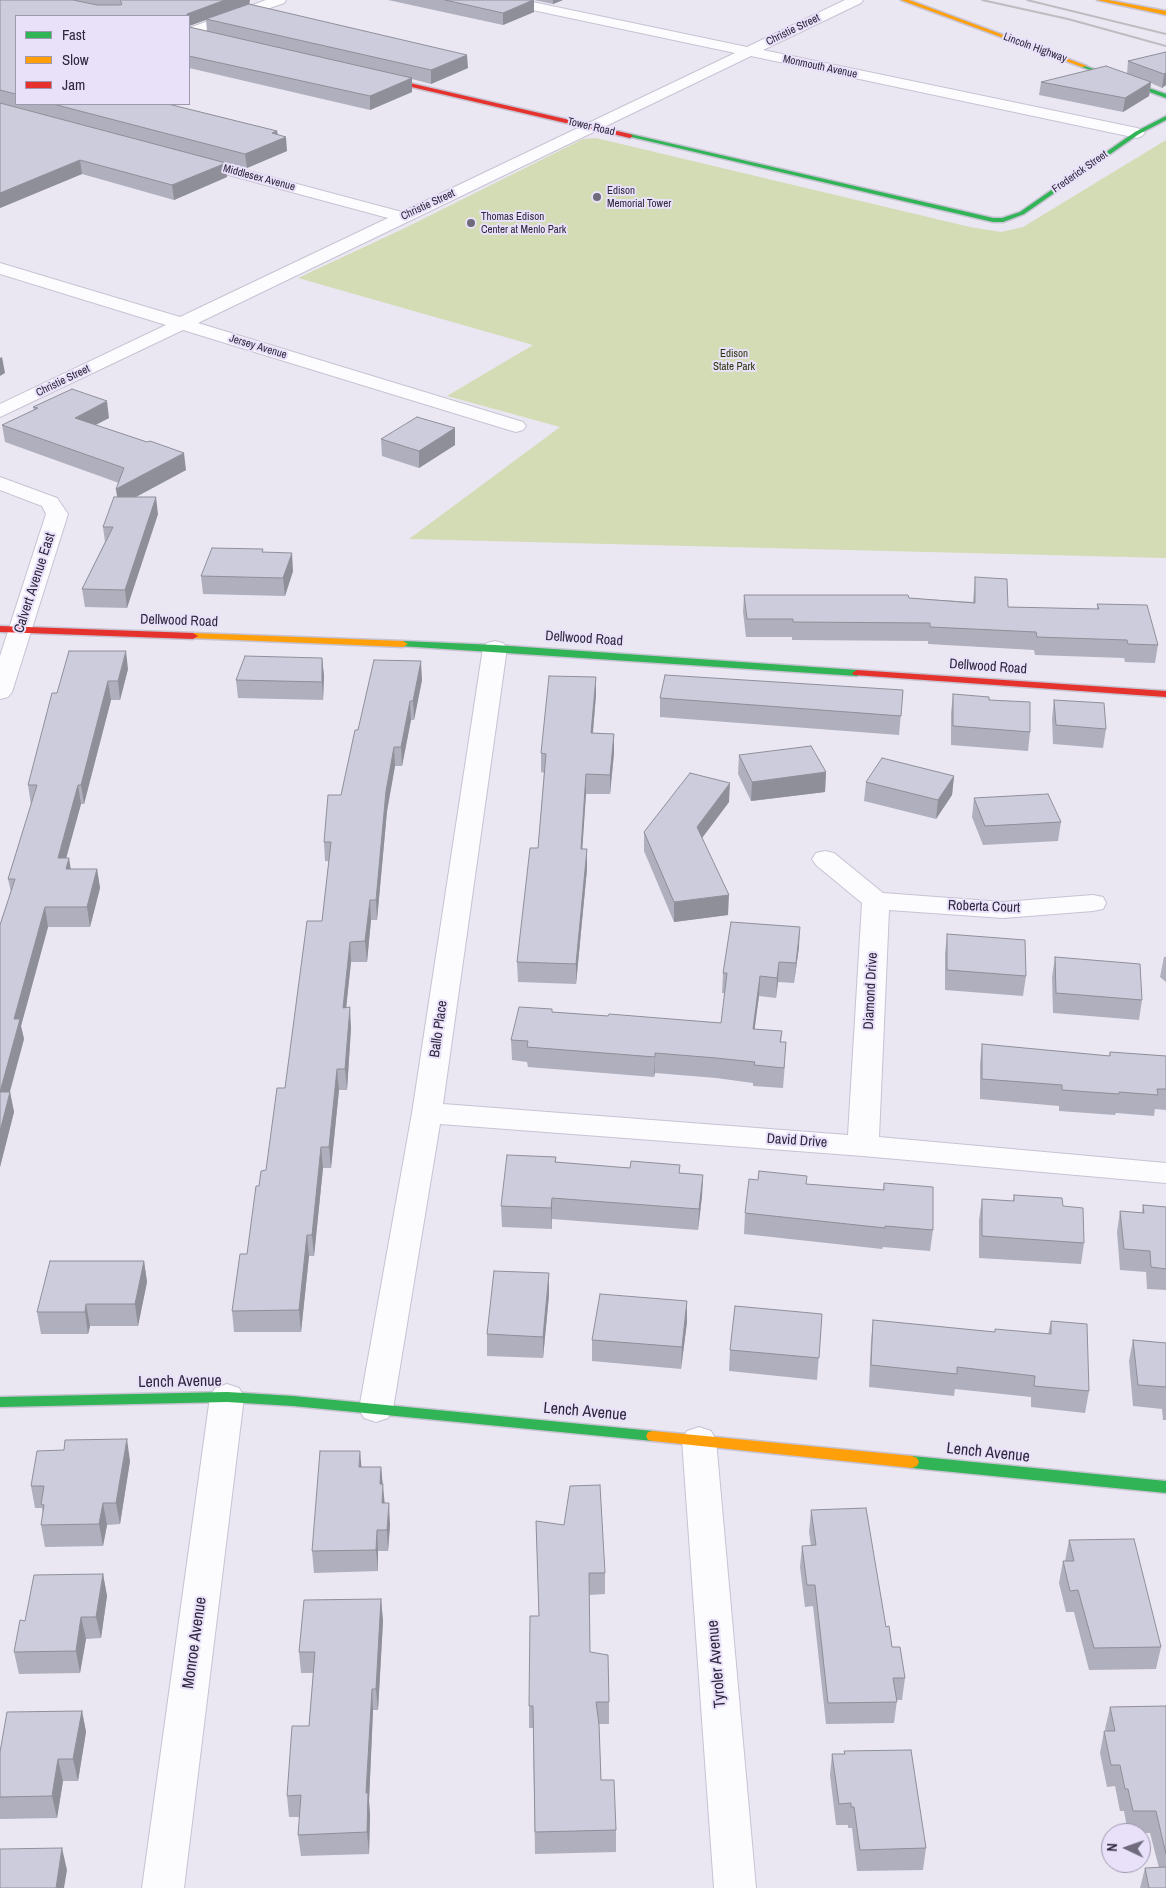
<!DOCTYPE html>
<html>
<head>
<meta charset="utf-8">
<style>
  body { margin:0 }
  #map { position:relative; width:1166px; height:1888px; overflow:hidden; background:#eae7f3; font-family:"Archivo Narrow",sans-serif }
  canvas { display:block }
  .legend { position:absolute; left:15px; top:15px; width:175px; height:90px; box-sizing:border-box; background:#e8e1f9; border:1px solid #9e97ae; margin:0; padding:6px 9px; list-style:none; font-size:15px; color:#2f273e }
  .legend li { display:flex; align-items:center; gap:10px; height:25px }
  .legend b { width:25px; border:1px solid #9e97ae }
  .north { position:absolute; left:1101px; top:1823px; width:50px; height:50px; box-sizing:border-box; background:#e8e1f9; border:1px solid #9e97ae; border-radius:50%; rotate:273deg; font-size:14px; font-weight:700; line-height:20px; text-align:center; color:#2f273e }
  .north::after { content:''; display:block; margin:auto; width:18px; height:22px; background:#706a7d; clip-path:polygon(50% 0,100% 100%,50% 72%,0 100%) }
</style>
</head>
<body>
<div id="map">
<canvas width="1166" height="1888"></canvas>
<ul class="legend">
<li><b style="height:6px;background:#30b455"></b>Fast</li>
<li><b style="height:6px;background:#ff9f0a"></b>Slow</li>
<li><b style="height:6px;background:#e5322d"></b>Jam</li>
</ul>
<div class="north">N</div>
</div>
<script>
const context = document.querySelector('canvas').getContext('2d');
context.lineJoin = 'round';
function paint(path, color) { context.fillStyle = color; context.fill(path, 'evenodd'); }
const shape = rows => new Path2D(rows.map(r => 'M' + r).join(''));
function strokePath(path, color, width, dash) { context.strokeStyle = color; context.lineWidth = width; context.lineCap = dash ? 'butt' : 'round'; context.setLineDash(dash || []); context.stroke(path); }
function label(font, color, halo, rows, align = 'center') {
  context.font = font + ' "Archivo Narrow",sans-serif'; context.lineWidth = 4; context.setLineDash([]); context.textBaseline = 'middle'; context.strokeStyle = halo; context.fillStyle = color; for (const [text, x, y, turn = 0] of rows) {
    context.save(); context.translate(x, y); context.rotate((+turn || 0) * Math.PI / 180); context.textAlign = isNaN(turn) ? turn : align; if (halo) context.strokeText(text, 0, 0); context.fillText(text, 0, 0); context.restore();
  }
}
paint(shape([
  [596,138,970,227,1001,232,1023,227,1166,140,1166,558,409,539,560,427,447,396,533,345,298,278,407,227,583,139]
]), '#d4dcb5');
const street = shape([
  [266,0,286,0,284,3,189,37,189,28,266,0],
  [497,0,523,0,747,47,845,0,863,0,861,3,763,50,1137,128,1142,130,1145,133,1142,136,1137,138,751,56,198,323,523,422,526,426,523,430,516,432,509,430,183,330,0,417,0,404,166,325,0,274,0,263,180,317,388,218,184,163,182,160,184,157,196,157,402,212,735,53,504,4,497,0],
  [0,477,57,498,68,514,12,692,8,697,0,699,0,656,46,514,42,506,0,490,0,477],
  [495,641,503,643,507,648,443,1104,848,1135,862,903,816,865,812,859,816,853,825,851,834,853,883,893,1003,902,1093,895,1103,897,1106,903,1103,909,1093,911,1003,918,889,910,879,1137,1166,1163,1166,1183,863,1156,440,1124,393,1409,388,1418,376,1422,364,1418,359,1409,412,1113,483,648,487,643,495,641],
  [227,1384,239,1388,244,1397,184,1888,142,1888,210,1397,215,1388,227,1384],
  [699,1427,711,1431,716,1440,756,1888,714,1888,682,1440,687,1431,699,1427]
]);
const fast = shape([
  [1082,65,1166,94,1166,98,1082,67,1082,65],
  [1166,116,1166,120,1139,134,1024,214,1003,222,993,222,627,136,630,134,993,218,1002,218,1020,212,1135,132,1166,116],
  [403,641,495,645,857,670,862,673,857,676,400,646,398,644,403,641],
  [227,1392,293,1396,653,1431,658,1432,660,1436,658,1440,653,1441,293,1406,227,1402,0,1407,0,1397,227,1392],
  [912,1456,1166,1481,1166,1493,912,1468,907,1466,905,1462,907,1458,912,1456]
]);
const slow = shape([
  [901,0,909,0,1087,66,1082,67,901,0],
  [1097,0,1108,0,1166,11,1166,15,1097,0],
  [193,633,403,641,408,644,403,647,190,638,188,636,193,633],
  [653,1431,912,1456,917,1458,919,1462,917,1466,912,1468,653,1441,648,1440,646,1436,648,1432,653,1431]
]);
const jam = shape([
  [375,75,630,134,633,136,630,138,373,78,372,77,375,75],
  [0,626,193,633,198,636,193,639,0,632,0,626],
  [857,670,1166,691,1166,697,854,675,852,673,857,670]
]);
strokePath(street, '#c7c3d3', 2);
strokePath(fast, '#c7c3d3', 3);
strokePath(slow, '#c7c3d3', 3);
strokePath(jam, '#c7c3d3', 3);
paint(street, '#fcfbfd');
paint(fast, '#30b455');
paint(slow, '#ff9f0a');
paint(jam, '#e5322d');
strokePath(shape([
  [982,0,1068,19,1166,46],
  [1027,0,1166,34]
]), '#bdbcc0', 2);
paint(shape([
  [0,0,250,0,249,4,468,68,431,84,412,79,412,92,370,110,189,68,189,27,207,31,206,20,189,26,189,16,16,16,16,104,168,104,277,131,278,135,287,151,247,168,226,163,227,177,174,200,82,174,0,208],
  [388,0,563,0,553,4,534,0,534,12,503,25],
  [1166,52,1166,85,1162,88,1151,83,1149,96,1123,112,1039,95,1041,82,1127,74,1128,61],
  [33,407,109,418,96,425,186,470,136,497,158,514,127,608,85,607,82,589,105,542,103,527,117,497,116,489,119,483,5,442,2,425,34,410],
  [455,428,455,445,419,468,382,456,381,439],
  [263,552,293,571,285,596,203,594,201,576],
  [975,577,1008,607,1097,609,1097,604,1158,645,1155,663,1125,662,1124,658,1035,655,1034,650,928,644,928,641,792,640,792,637,746,637,743,612,744,595,909,598,973,602],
  [322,658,324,676,323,700,238,698,236,680],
  [128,669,120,700,111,700,84,804,81,804,66,858,71,869,97,869,100,888,90,927,48,927,21,1026,24,1039,10,1092,14,1112,0,1167,0,925,11,892,8,879,31,805,28,785,57,693],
  [422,680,414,720,411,720,402,766,395,766,387,811,377,920,371,920,367,962,351,962,346,1008,351,1028,347,1090,339,1090,331,1168,323,1168,314,1256,309,1256,301,1332,234,1332,232,1311,247,1254,259,1186,266,1170,285,1088,322,921,329,861,325,861,324,842,341,795,358,730],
  [903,690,899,735,660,717,660,698],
  [953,694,989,700,1030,732,1028,751,951,745,951,713],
  [596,695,593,733,614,734,614,753,610,794,586,794,582,849,587,869,576,984,518,982,517,962,538,848,544,773,541,772,541,753],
  [1054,700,1106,729,1103,748,1053,744,1052,719],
  [739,755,826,772,825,792,751,801,738,774],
  [954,776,952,795,936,819,864,801,866,782],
  [974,798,1061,822,1058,841,983,845,972,817],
  [729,802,702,838,728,915,674,922,644,851,644,832],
  [947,934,1026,976,1023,996,945,990,945,954],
  [799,947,794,983,778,982,776,998,759,996,754,1029,782,1031,781,1042,785,1063,783,1088,753,1086,753,1083,716,1078,655,1073,654,1077,528,1067,527,1062,512,1060,511,1040,552,1012,608,1016,721,1023,725,993,722,993,723,973],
  [1055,957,1142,1000,1139,1020,1053,1013,1052,977],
  [1164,957,1166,957,1166,982,1160,977],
  [982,1044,1109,1056,1110,1052,1166,1056,1166,1110,1155,1109,1154,1116,1116,1113,1115,1115,1059,1111,1059,1106,980,1099,980,1064],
  [556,1157,556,1162,703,1175,702,1196,698,1230,552,1219,552,1229,502,1227,501,1206],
  [884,1183,933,1230,930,1251,883,1247,882,1249,744,1234,745,1213,807,1184,883,1190],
  [1014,1195,1063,1206,1084,1243,1081,1264,979,1258,979,1220,982,1199,1013,1201],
  [1143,1205,1166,1207,1166,1290,1147,1289,1146,1272,1120,1270,1117,1232,1120,1211,1142,1213],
  [144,1261,147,1282,138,1326,90,1326,88,1334,41,1334,37,1312],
  [549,1295,543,1358,487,1356,487,1334],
  [687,1301,687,1322,681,1369,592,1361,592,1340],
  [822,1314,817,1380,729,1371,730,1350],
  [873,1320,994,1332,1048,1334,1051,1321,1089,1391,1085,1413,1031,1407,1031,1397,955,1389,954,1396,869,1387,871,1341],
  [1133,1340,1166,1343,1166,1420,1163,1420,1162,1409,1133,1406,1129,1361],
  [130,1461,120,1524,107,1525,103,1546,45,1547,41,1525,43,1514,42,1508,35,1508,31,1486],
  [361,1467,381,1467,384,1503,390,1525,388,1551,378,1551,378,1571,314,1573,312,1551],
  [811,1510,886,1627,892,1647,905,1678,902,1700,897,1700,894,1723,826,1724,813,1606,805,1607,800,1567,802,1546,811,1546,809,1532],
  [536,1521,605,1573,605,1594,589,1595,590,1652,609,1702,609,1724,599,1724,601,1780,616,1830,616,1852,535,1854,533,1728,529,1728,529,1706,539,1616],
  [1069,1540,1161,1647,1156,1669,1089,1670,1074,1612,1066,1612,1059,1583,1063,1561,1065,1561],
  [103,1574,107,1596,101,1638,86,1639,80,1673,19,1674,14,1652,25,1621],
  [381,1599,383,1621,378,1710,373,1710,369,1801,370,1815,369,1854,301,1856,298,1835,300,1817,289,1817,287,1796,309,1726,313,1673,301,1673,299,1652],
  [1166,1706,1166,1888,1140,1888,1145,1868,1159,1868,1150,1833,1128,1833,1124,1811,1120,1811,1115,1786,1107,1787,1100,1753,1104,1731,1106,1731,1105,1729,1110,1707],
  [82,1711,86,1732,78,1781,63,1781,57,1818,0,1819,0,1752],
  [844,1751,926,1848,923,1870,857,1871,852,1828,848,1828,848,1825,836,1825,830,1775,832,1754,844,1754]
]), '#afafbd');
paint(shape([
  [225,0,250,0,249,4,189,26,189,16,187,16,187,14],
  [534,0,534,12,503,25,503,13],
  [553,0,563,0,553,4],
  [467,55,468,68,431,84,431,70],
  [1166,73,1166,85,1162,88,1164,74],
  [412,78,412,92,370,110,370,96],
  [1151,82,1149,96,1123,112,1125,98],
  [277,131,278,140,286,137,287,151,247,168,245,154,272,133],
  [80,160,82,174,0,208,0,193],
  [226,163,227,177,174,200,172,185],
  [2,357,5,373,0,376,0,358],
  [107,401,109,418,77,434,75,418],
  [455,428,455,445,419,468,419,451],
  [184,453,186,470,119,506,116,489],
  [156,497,158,514,127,608,125,590],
  [292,553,293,571,285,596,283,578],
  [126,651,128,669,120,700,118,681],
  [322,658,324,676,323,700,322,682],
  [421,661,422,680,414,720,413,701],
  [596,677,596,695,591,752,591,733],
  [108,681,111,700,84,804,81,785],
  [410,701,411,720,402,766,401,747],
  [614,734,614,753,610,794,610,775],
  [394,747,395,766,387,811,377,920,376,900,386,791],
  [826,772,825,792,751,801,752,782],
  [586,774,586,794,581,869,581,849],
  [954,776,952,795,936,819,938,800],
  [730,783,729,802,696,846,697,827],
  [78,785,81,804,61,877,58,858],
  [587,849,587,869,576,984,576,964],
  [69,858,72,877,66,869],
  [97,869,100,888,90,927,87,907],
  [729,895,728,915,674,922,674,902],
  [370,900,371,920,367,962,365,941],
  [45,907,48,927,21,1026,24,1039,4,1112,0,1092,14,1019],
  [800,927,799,947,794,983,796,963],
  [350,942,351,962,344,1028,343,1008],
  [779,962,778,982,776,998,777,978],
  [760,976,759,996,752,1049,753,1029],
  [350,1007,351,1028,347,1090,345,1069],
  [655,1053,655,1073,654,1077,655,1057],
  [337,1069,339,1090,331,1168,329,1147],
  [10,1092,14,1112,0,1167,0,1131],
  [321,1147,323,1168,314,1256,312,1235],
  [703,1175,702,1196,698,1230,699,1209],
  [552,1198,552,1229,551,1208],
  [307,1235,309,1256,301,1332,299,1310],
  [144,1261,147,1282,138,1326,135,1304],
  [549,1273,549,1295,543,1358,543,1337],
  [687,1301,687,1322,681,1369,682,1347],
  [86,1304,90,1326,88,1334,85,1312],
  [127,1439,130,1461,120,1524,116,1503],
  [360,1451,362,1472,359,1467],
  [381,1467,385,1506,384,1525,380,1484],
  [103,1503,107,1525,103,1546,99,1524],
  [389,1503,390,1525,388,1551,387,1530],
  [377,1530,378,1551,378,1571,376,1550],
  [103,1574,107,1596,101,1638,96,1617],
  [381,1599,383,1621,378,1710,376,1689],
  [81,1617,86,1639,80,1673,76,1651],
  [372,1689,373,1710,369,1801,370,1815,369,1854,367,1832,366,1793],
  [82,1711,86,1732,78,1781,73,1759],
  [58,1759,63,1781,57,1818,52,1796],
  [62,1848,67,1870,64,1888,56,1888]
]), '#8f8f9a');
const building = shape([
  [0,0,73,0,97,5,121,5,122,4,120,0,225,0,187,14,187,16,16,16,16,94,0,90,0,0],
  [445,0,533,0,503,13,445,0],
  [249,4,467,55,431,70,206,19,249,4],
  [189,27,412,78,370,96,189,56,189,27],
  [1166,52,1166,73,1164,74,1128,61,1166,52],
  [1106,66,1151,82,1125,98,1041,82,1106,66],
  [0,103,226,163,172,185,80,160,0,193,0,103],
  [53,104,168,104,273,130,277,131,272,133,286,137,245,154,53,104],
  [72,389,107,401,75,418,147,442,150,441,184,453,116,489,124,468,2,425,38,408,33,407,72,389],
  [417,417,455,428,419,451,381,439,417,417],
  [114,497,156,497,125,590,82,589,113,527,103,527,114,497],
  [212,548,263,549,262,552,292,553,283,578,201,576,212,548],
  [975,577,1007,579,1008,607,1099,609,1097,604,1147,605,1158,645,1128,644,1127,640,1037,637,1036,632,930,627,930,623,793,622,793,619,747,619,744,595,908,595,909,598,975,603,975,577],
  [69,651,126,651,118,681,108,681,81,785,78,785,58,858,69,858,66,869,97,869,87,907,45,907,14,1019,20,1019,0,1092,10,1092,0,1131,0,925,15,879,8,879,37,785,28,785,52,693,57,693,69,651],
  [245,656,322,658,322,682,236,680,245,656],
  [374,660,421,661,413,701,410,701,401,747,394,747,386,791,376,900,370,900,365,941,350,942,343,1008,350,1007,345,1069,337,1069,329,1147,321,1147,312,1235,307,1235,299,1310,232,1311,240,1254,247,1254,256,1186,259,1186,261,1171,266,1170,277,1088,285,1088,307,921,322,921,331,842,324,842,328,795,341,795,355,730,358,730,374,660],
  [665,675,903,690,901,716,660,698,665,675],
  [549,676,596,677,591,733,614,734,610,775,586,774,581,849,587,849,576,964,517,962,530,848,538,848,546,754,541,753,549,676],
  [953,694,989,697,989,700,1030,702,1030,732,953,726,953,694],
  [1054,700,1104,703,1106,729,1056,725,1054,700],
  [811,746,826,772,752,782,739,755,811,746],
  [882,758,954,776,938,800,866,782,882,758],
  [690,773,730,783,697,827,729,895,674,902,644,832,690,773],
  [1048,794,1061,822,985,826,974,798,1048,794],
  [731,922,800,927,796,963,779,962,777,978,760,976,753,1029,782,1031,780,1042,786,1042,784,1068,754,1065,755,1062,716,1058,655,1053,655,1057,527,1047,528,1041,511,1040,519,1007,552,1009,552,1012,608,1016,609,1014,721,1023,727,973,723,973,731,922],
  [947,934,1025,940,1026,976,947,970,947,934],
  [1055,957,1140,964,1142,1000,1056,993,1055,957],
  [982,1044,1110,1056,1110,1052,1166,1056,1166,1089,1157,1089,1158,1095,1119,1092,1119,1094,1062,1090,1062,1085,982,1079,982,1044],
  [507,1155,556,1157,555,1162,630,1168,631,1161,680,1165,679,1173,703,1175,699,1209,552,1198,551,1208,501,1206,507,1155],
  [759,1171,807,1176,806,1184,884,1190,884,1183,933,1187,933,1230,885,1226,885,1228,745,1213,749,1179,758,1180,759,1171],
  [1014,1195,1062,1198,1063,1206,1083,1208,1084,1243,982,1236,982,1199,1014,1201,1014,1195],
  [1143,1205,1166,1207,1166,1269,1151,1267,1150,1251,1124,1249,1120,1211,1144,1213,1143,1205],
  [50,1261,144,1261,135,1304,86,1304,85,1312,37,1312,50,1261],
  [494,1271,549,1273,543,1337,487,1334,494,1271],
  [600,1294,687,1301,682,1347,592,1340,600,1294],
  [735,1306,822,1314,819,1358,730,1350,735,1306],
  [873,1320,995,1332,995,1329,1051,1334,1051,1321,1087,1324,1089,1391,1034,1386,1035,1376,957,1367,957,1374,871,1365,873,1320],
  [1133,1340,1166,1343,1166,1387,1138,1385,1133,1340],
  [127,1439,116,1503,103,1503,99,1524,41,1525,44,1505,41,1504,44,1486,31,1486,37,1451,64,1450,65,1440,127,1439],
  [320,1451,360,1451,359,1467,381,1467,380,1484,383,1484,382,1503,389,1503,387,1530,377,1530,376,1550,312,1551,320,1451],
  [600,1485,605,1573,589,1573,590,1652,608,1655,609,1702,596,1702,599,1724,601,1780,614,1780,616,1830,535,1832,533,1706,529,1706,530,1616,539,1616,536,1521,564,1525,570,1486,600,1485],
  [866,1508,886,1627,889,1626,892,1647,900,1647,905,1678,893,1678,897,1702,828,1703,815,1585,807,1585,802,1546,816,1545,811,1510,866,1508],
  [1134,1539,1161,1647,1094,1648,1078,1590,1070,1591,1063,1561,1074,1561,1069,1540,1134,1539],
  [103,1574,96,1617,81,1617,76,1651,14,1652,20,1620,25,1621,34,1575,103,1574],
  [381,1599,376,1689,372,1689,366,1793,368,1793,367,1832,298,1835,301,1795,287,1796,292,1726,309,1726,315,1652,299,1652,304,1600,381,1599],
  [1166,1706,1166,1854,1156,1811,1133,1811,1128,1789,1125,1789,1120,1765,1111,1765,1104,1731,1115,1731,1110,1707,1166,1706],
  [82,1711,73,1759,58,1759,52,1796,0,1797,0,1752,7,1712,82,1711],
  [911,1750,926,1848,860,1850,854,1807,851,1807,851,1803,839,1804,832,1754,845,1754,844,1751,911,1750],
  [62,1848,56,1888,0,1888,0,1849,62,1848],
  [1166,1867,1166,1888,1149,1888,1145,1868,1166,1867]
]);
paint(building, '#ccccdc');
strokePath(building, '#8f8f9a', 1);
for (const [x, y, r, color] of [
  [597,197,5,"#706a7d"],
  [471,223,5,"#706a7d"]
]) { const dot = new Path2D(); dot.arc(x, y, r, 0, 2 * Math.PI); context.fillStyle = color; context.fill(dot); strokePath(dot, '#e8e1f9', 2); }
label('11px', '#2f273e', '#e8e1f9', [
  ["Christie Street",793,30,-26],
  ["Lincoln Highway",1035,48,20],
  ["Monmouth Avenue",820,67,12],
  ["Tower Road",591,127,13],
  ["Frederick Street",1080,172,-35],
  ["Middlesex Avenue",259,178,15],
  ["Christie Street",428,205,-25],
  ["Jersey Avenue",258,347,17],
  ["Christie Street",63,381,-26]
]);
label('11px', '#2f273e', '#e8e1f9', [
  ["Edison",607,191],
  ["Memorial Tower",607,204],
  ["Thomas Edison",481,217],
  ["Center at Menlo Park",481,230]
], 'left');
label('11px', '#2e360c', '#e8e1f9', [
  ["Edison",734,354],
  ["State Park",734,367]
]);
label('14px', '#2f273e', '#e8e1f9', [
  ["Calvert Avenue East",35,583,-72],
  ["Dellwood Road",179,621,2],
  ["Dellwood Road",584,639,4],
  ["Dellwood Road",988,667,4],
  ["Roberta Court",984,907,2],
  ["Diamond Drive",871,991,-87],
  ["Ballo Place",439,1029,-82],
  ["David Drive",797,1141,4]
]);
label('16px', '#2f273e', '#e8e1f9', [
  ["Lench Avenue",180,1382,-1],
  ["Lench Avenue",585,1412,5],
  ["Lench Avenue",988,1453,6],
  ["Monroe Avenue",195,1643,-82],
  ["Tyroler Avenue",717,1664,-95]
]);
</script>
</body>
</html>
